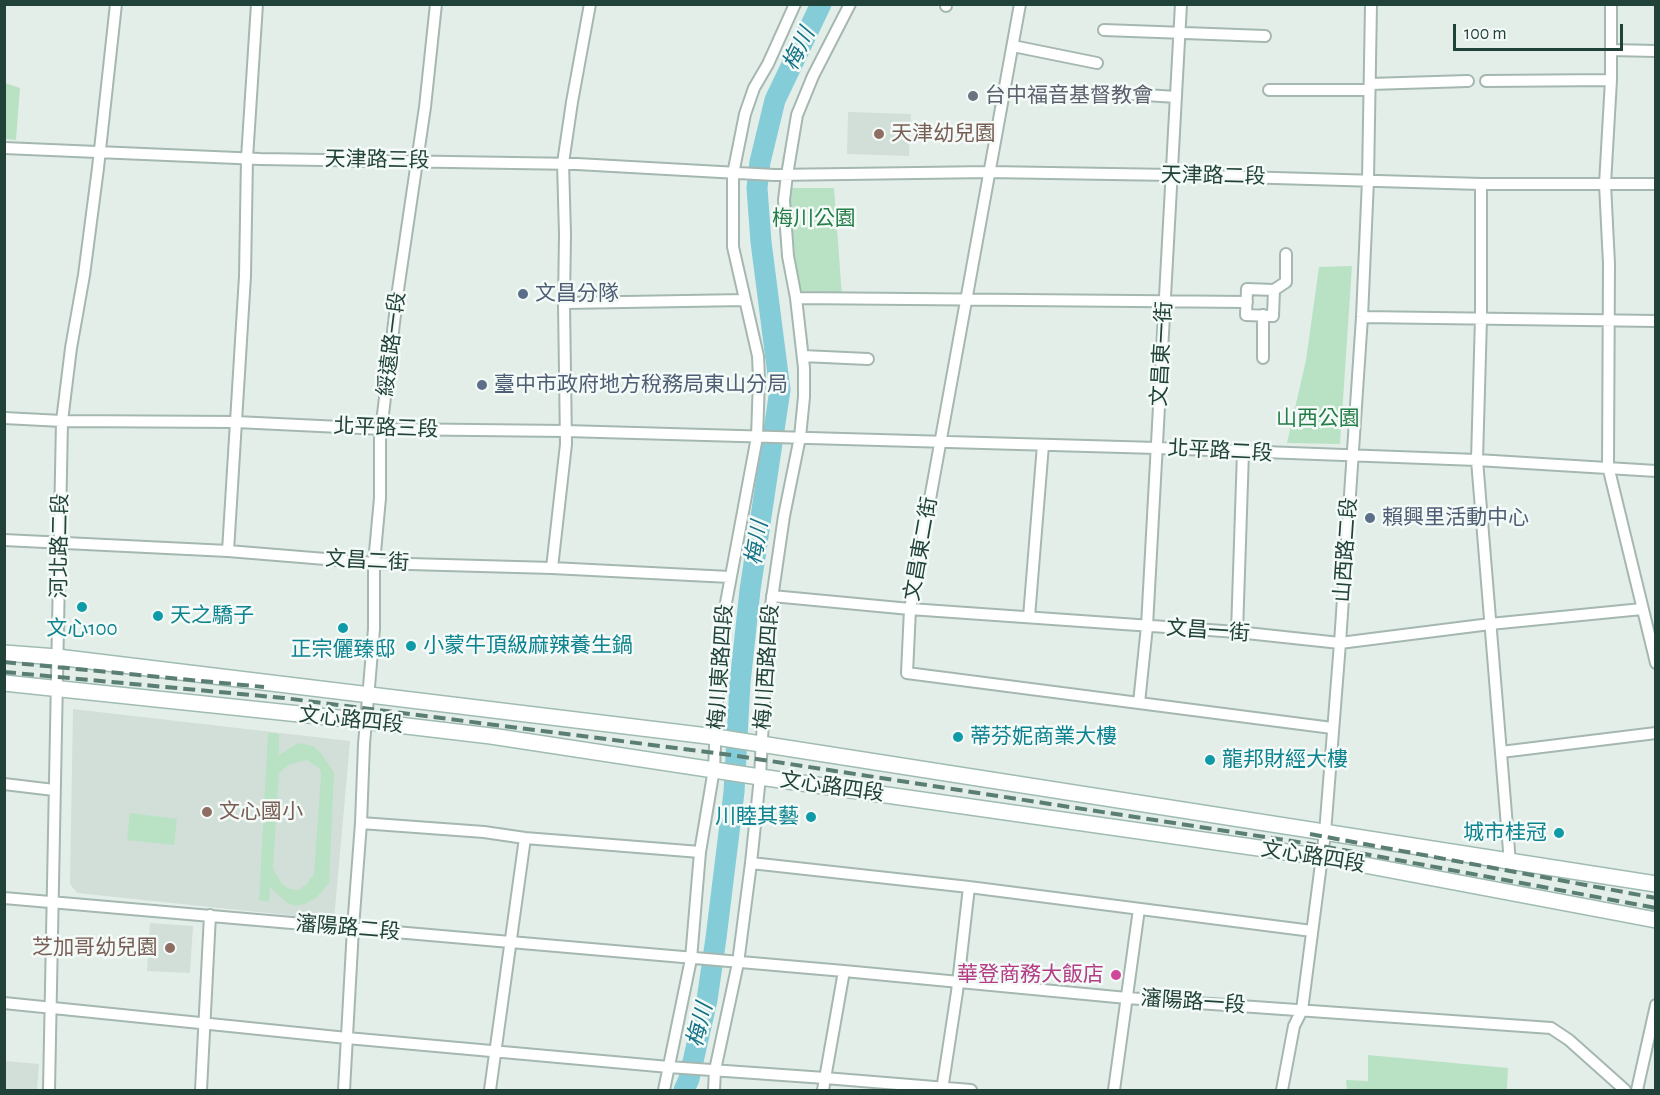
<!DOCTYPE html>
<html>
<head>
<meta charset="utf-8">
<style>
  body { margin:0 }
  #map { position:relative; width:1660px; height:1095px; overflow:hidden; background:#e3eee9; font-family:"Alegreya Sans",sans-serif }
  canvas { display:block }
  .frame { position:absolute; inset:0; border:6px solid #204239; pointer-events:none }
  .scale { position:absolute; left:1453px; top:24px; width:170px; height:27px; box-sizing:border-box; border:3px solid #204239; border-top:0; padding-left:8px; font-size:18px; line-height:21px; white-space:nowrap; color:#204239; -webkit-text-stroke:4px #f4faf7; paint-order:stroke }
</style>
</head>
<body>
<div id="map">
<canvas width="1660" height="1095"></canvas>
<div class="frame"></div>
<div class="scale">100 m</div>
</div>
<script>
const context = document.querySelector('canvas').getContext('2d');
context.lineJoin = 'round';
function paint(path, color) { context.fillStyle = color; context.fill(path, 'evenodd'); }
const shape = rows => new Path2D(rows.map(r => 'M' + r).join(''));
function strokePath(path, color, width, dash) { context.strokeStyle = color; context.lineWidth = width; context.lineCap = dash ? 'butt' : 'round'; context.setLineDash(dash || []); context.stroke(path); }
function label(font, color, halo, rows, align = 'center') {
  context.font = font + ' "Alegreya Sans","Noto Sans TC",sans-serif'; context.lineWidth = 5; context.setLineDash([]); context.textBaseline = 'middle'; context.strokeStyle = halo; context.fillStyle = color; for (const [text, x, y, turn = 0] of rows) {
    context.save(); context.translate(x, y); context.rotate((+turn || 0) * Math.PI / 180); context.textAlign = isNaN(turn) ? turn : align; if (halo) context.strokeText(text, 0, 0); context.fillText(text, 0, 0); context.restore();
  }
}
paint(shape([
  [848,112,911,114,909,156,847,154],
  [73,709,350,741,334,920,77,893,70,884],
  [150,923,193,926,190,973,147,971],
  [5,1061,39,1064,37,1090,5,1090]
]), '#d1dfd8');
paint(shape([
  [5,83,20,88,16,140,5,139],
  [791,188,834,188,842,296,799,295,791,215],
  [1352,266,1340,444,1287,443,1306,360,1319,267],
  [268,733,279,734,279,755,298,743,313,746,321,753,334,773,329,883,316,898,305,904,295,906,286,902,270,887,269,902,259,900],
  [307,760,320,769,321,776,314,874,306,885,298,890,289,889,281,883,273,868,279,774,283,769,291,764],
  [130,813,177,819,174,845,127,840],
  [1368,1055,1508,1068,1507,1090,1347,1090,1346,1080,1368,1081]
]), '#b9e2c4');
strokePath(shape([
  [684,1090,689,1079,707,1000,716,938,734,792,740,683,750,590,780,390,761,242,757,188,760,162,775,100,821,4]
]), '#85ccd9', 21);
const minor = shape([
  [946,4,946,6],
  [1020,4,910,609,907,673,1332,728],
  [1611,4,1611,80,1605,184,1609,264,1608,466,1656,663],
  [1104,30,1265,36],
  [1013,46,1097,63],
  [1611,50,1656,51],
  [1486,81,1611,80],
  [1370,84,1468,81],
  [1269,90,1369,90],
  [1099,92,1176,97],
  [4,148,260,159,577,164,774,175,989,172,1172,175,1481,184,1656,184],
  [1481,184,1481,318,1477,460,1510,863],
  [1274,290,1247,289,1246,315,1273,316,1274,290,1286,282,1286,254],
  [796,298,1247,302],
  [564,303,745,300],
  [1263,315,1263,358],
  [1362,317,1656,321],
  [803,356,868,359],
  [4,418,62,421,236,422,382,429,566,431,1157,448,1477,460,1656,471],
  [4,540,228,551,374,563,552,568,730,577],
  [228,551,245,276,247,158,257,4],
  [552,568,566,444,564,303,565,234,563,163,572,102,590,4],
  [772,596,910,609,1237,632,1340,643,1490,624,1642,609],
  [1029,617,1043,445],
  [1237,632,1243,452],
  [1139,703,1147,626,1181,4],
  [1501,752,1656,733],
  [4,784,54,790],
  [361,823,484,832,525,838,700,852],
  [751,863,969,887,1312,931],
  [4,898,844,971,1127,998,1551,1028,1569,1040,1625,1090],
  [4,1003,347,1038,669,1067,825,1078,971,1090],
  [49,1090,62,421,71,348,84,275,98,168,116,4],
  [201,1090,210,915],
  [344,1090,353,928,361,823,364,744,374,629,374,563,380,498,380,439,398,290,425,107,436,4],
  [490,1090,525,838],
  [664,1090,691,959,700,852,714,769,720,635,757,437,759,379,758,356,733,247,733,174,745,114,754,88,768,64,795,4],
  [714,1090,715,1070,738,963,751,863,760,777,768,626,784,516,800,437,804,397,804,368,796,298,788,256,784,200,787,175,797,115,813,76,850,4],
  [823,1090,844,971],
  [942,1090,957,992,969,887],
  [1114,1090,1139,909],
  [1282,1090,1294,1026,1302,1010,1325,833,1340,643,1362,317,1368,180,1371,4],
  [1637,1090,1656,1005]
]);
const secondary = shape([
  [4,653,57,657,716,737,1656,884],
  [4,683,347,719,491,736,760,777,1322,857,1656,920]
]);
strokePath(minor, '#a5b7b1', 14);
strokePath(secondary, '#a0bcb2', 18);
strokePath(minor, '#fff', 10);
strokePath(secondary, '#fff', 15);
strokePath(shape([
  [4,662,264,687],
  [4,672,284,698,731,755,1311,844,1656,908],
  [1310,834,1656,898]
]), '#5b7e74', 4, [12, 6]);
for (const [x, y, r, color] of [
  [973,96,6,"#6b7280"],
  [879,134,6,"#8d6e63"],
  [523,294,6,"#5c6f8a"],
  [482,385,6,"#5c6f8a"],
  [1370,518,6,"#5c6f8a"],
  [82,607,6,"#0f9aa8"],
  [158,616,6,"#0f9aa8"],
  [343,628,6,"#0f9aa8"],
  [411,646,6,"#0f9aa8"],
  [958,737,6,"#0f9aa8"],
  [1210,760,6,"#0f9aa8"],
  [207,812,6,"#8d6e63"],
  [811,817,6,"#0f9aa8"],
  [1559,833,6,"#0f9aa8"],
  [170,948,6,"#8d6e63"],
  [1116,975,6,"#d1479c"]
]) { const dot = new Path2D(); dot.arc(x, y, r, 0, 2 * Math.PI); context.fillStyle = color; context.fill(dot); strokePath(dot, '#f4faf7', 2); }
label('21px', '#5b616d', '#f4faf7', [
  ["台中福音基督教會",985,96]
], 'left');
label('21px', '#785e54', '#f4faf7', [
  ["天津幼兒園",891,134],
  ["文心國小",219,812],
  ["芝加哥幼兒園",158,948,"right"]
], 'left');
label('21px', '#204239', '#f4faf7', [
  ["天津路三段",377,160,1],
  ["天津路二段",1213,176,1],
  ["綏遠路一段",392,344,-83],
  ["文昌東一街",1162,354,-87],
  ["北平路三段",386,428,2],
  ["北平路二段",1220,451,3],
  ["河北路二段",60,546,-89],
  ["文昌東二街",921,549,-80],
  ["山西路二段",1346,550,-86],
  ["文昌二街",367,561,3],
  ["文昌一街",1208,631,4],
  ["梅川東路四段",721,667,-86],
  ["梅川西路四段",767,667,-86],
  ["文心路四段",351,720,6],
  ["文心路四段",832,787,8],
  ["文心路四段",1313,857,9],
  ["瀋陽路二段",348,928,5],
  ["瀋陽路一段",1193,1002,4]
]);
label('21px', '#257e48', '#f4faf7', [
  ["梅川公園",814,219],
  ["山西公園",1318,419]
]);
label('21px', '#4e5e75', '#f4faf7', [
  ["文昌分隊",535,294],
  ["臺中市政府地方稅務局東山分局",494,385],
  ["賴興里活動中心",1382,518]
], 'left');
label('21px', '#0d838f', '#f4faf7', [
  ["天之驕子",170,616],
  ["文心100",82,629,"center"],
  ["小蒙牛頂級麻辣養生鍋",423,646],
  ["正宗儷臻邸",343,650,"center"],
  ["蒂芬妮商業大樓",970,737],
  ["龍邦財經大樓",1222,760],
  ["川睦其藝",799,817,"right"],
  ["城市桂冠",1547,833,"right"]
], 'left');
label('21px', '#b23c85', '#f4faf7', [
  ["華登商務大飯店",1104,975]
], 'right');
label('italic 22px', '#137286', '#f4faf7', [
  ["梅川",799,49,-64],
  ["梅川",757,543,-81],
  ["梅川",700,1025,-76]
]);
</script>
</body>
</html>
